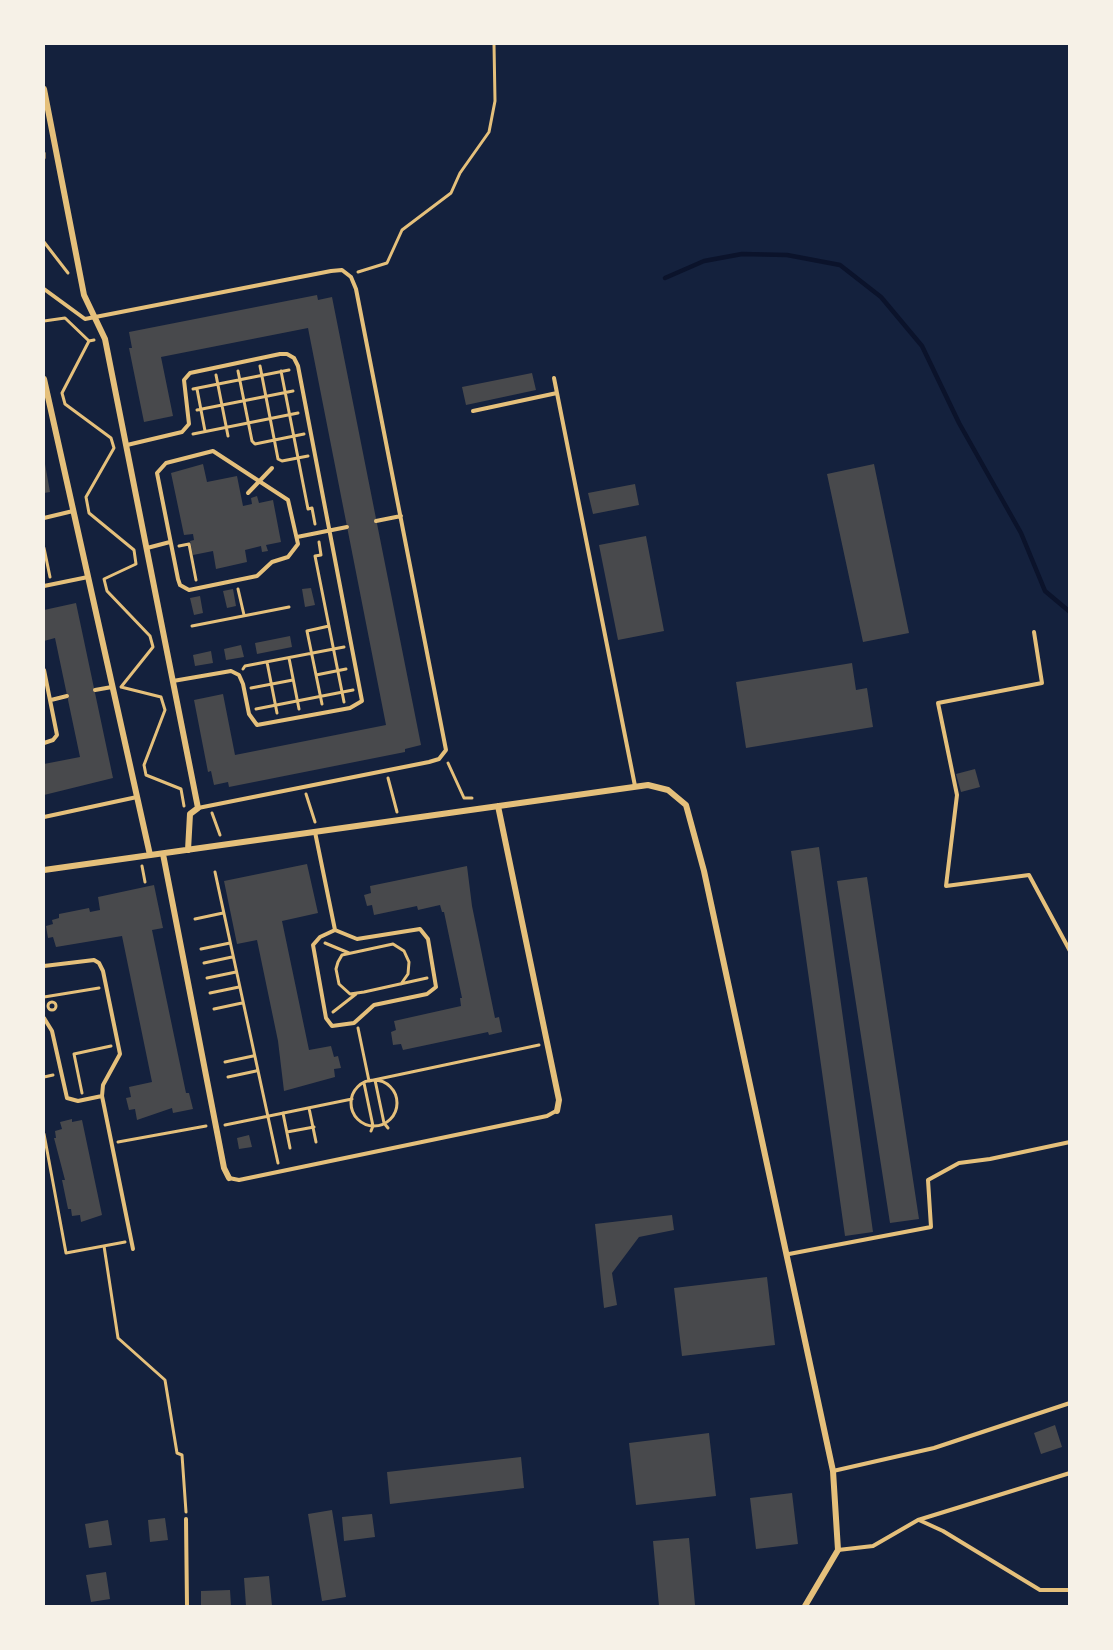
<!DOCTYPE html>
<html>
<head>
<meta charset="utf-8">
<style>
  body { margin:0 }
  #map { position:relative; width:1113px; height:1650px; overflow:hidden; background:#14213d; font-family:"PT Sans Narrow",sans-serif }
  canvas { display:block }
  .frame { position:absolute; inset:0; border:45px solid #f6f1e7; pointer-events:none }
</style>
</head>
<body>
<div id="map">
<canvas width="1113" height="1650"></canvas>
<div class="frame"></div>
</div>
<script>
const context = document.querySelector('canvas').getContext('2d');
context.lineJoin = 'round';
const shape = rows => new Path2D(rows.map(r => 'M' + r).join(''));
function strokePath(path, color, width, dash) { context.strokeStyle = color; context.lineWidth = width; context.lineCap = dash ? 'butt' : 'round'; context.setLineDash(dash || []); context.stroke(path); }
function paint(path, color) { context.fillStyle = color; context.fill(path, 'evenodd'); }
strokePath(shape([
  [665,278,704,261,742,254,787,255,840,265,881,297,922,346,959,423,1021,533,1045,591,1070,612]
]), '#0b132b', 4.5);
paint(shape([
  [317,295,318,300,332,297,421,745,405,749,405,752,229,787,228,782,214,785,211,771,208,772,194,700,223,694,235,755,386,725,308,328,161,357,173,416,144,422,129,348,132,348,129,332],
  [532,373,536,390,466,405,462,387],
  [45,464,50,492,44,493,44,464],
  [203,464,207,482,237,476,243,506,252,504,251,498,257,496,259,503,273,500,281,542,266,545,268,551,262,552,261,546,245,550,247,562,216,569,213,551,193,555,190,541,194,540,193,534,184,535,171,473],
  [874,464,909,633,863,642,827,474],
  [635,484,639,505,593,514,588,493],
  [646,536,664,631,618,640,599,545],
  [311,588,315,605,305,607,302,589],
  [233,589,236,606,227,608,223,591],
  [200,596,203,613,194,615,190,598],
  [76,603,113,778,44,795,44,764,80,757,55,638,44,641,44,610],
  [290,636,292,647,257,654,255,643],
  [241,645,244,657,226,660,224,649],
  [211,651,213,663,195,666,193,655],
  [852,663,856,690,867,688,873,727,746,748,736,682],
  [975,769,980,787,961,792,956,774],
  [819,847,873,1232,845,1236,791,851],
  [307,864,318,913,282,921,309,1050,331,1046,334,1057,338,1056,341,1068,334,1069,335,1077,284,1091,278,1041,257,940,237,944,224,881],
  [467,866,472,906,495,1018,499,1017,502,1032,489,1035,488,1032,403,1050,401,1044,393,1045,391,1032,396,1030,394,1021,461,1006,460,998,462,998,444,912,442,912,440,905,418,910,417,906,374,915,372,905,367,906,364,895,371,893,370,886],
  [867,877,919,1219,890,1223,837,881],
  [154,885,163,928,152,930,186,1093,189,1093,193,1109,173,1113,172,1108,137,1120,135,1109,129,1110,126,1098,131,1097,129,1087,152,1082,122,936,56,947,53,937,48,938,46,926,53,924,52,920,59,918,59,914,89,908,90,912,100,910,98,897],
  [72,1119,72,1122,82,1120,102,1215,81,1222,80,1215,72,1216,71,1209,68,1209,62,1180,65,1180,54,1138,56,1138,55,1131,62,1129,60,1122],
  [249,1135,252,1147,239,1149,237,1138],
  [672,1215,674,1230,639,1237,612,1273,617,1305,604,1308,595,1224],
  [767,1277,775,1345,682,1356,674,1288],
  [1055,1425,1062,1447,1041,1454,1034,1433],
  [709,1433,716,1496,636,1505,629,1443],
  [521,1457,524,1488,390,1504,387,1472],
  [792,1493,798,1544,756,1549,750,1498],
  [332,1510,346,1597,322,1601,308,1514],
  [372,1514,375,1537,344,1541,342,1517],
  [165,1518,168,1540,150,1542,148,1520],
  [108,1520,112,1545,89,1548,85,1524],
  [689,1538,695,1605,659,1606,653,1541],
  [106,1572,110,1599,91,1602,86,1575],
  [269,1576,272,1606,246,1606,244,1578],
  [230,1590,231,1606,201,1606,201,1591]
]), '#48494c');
strokePath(shape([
  [44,153,44,158],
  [44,242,68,273],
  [358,272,387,263,402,230,451,193,460,173,489,132,495,101,494,44],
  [44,321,65,318,89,341],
  [94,340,89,341,62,393,65,404,111,438,114,448,86,497,89,513,134,550,136,564,104,579,107,591,150,636,153,647,121,687,161,697,165,710,144,765,146,775,181,789,184,806],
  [260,366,278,459,282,461,308,456],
  [238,371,252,441,255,444,304,434],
  [281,371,308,509,312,508,315,524],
  [216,375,228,436],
  [193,389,289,370],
  [197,389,205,431],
  [197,410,293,391],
  [193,434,298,413],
  [319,542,321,555,315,556,344,702],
  [179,546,189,544,196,580],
  [44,548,50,577],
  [238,589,244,615],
  [192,626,289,607],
  [289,658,299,709],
  [267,662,277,713],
  [243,669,245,666,344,647],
  [316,675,346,669],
  [251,688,293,680],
  [322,704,307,631,329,626],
  [256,709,353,690],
  [448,763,464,798,472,798],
  [388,778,397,812],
  [306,794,315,822],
  [212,813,220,835],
  [142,866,145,882],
  [215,872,278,1163],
  [195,919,223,913],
  [325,943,349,953],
  [201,949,230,943],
  [204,963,232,957],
  [207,978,236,972],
  [401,984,408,974,409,962,404,951,393,944,342,955,338,962,336,969,339,984,350,994,364,992,427,978],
  [210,993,239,987],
  [44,997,99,988],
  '48 1006a4 4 0 1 1 8 0a4 4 0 1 1-8 0Z',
  [214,1009,242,1003],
  [333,1012,356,994],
  [358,1028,369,1081,539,1045],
  [225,1062,253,1056],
  [44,1077,53,1075],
  [228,1077,256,1071],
  [375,1080,384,1123,388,1128],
  '351 1103a23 23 0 1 1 46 0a23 23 0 1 1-46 0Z',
  [364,1083,373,1126,371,1131],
  [82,1093,74,1054,111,1046],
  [309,1108,316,1142],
  [283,1113,290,1148],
  [225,1125,352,1099],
  [287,1132,314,1127],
  [44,1134,66,1253,125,1242],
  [118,1142,206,1126],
  [104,1246,118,1338,165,1380,177,1453,182,1455,186,1512]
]), '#e5c07b', 3);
strokePath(shape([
  [44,289,85,319,331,271,342,270,351,277,356,289,446,750,439,759,429,762,198,808],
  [554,378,635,786],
  [473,411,557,393],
  [127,445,182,432,189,424,184,380,190,373,280,354,287,354,294,358,298,366,362,701,350,708,257,725,249,714,243,684,239,675,231,671,173,681],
  [213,451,288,500,298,544,288,557,272,562,257,576,189,590,180,585,178,579,157,473,166,463,213,451],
  [248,493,272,468],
  [44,518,73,511],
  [376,521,401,516],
  [297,537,347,527],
  [147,548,170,542],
  [44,586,88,577],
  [1034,632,1042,683,938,703,957,795,946,886,1029,875,1070,951],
  [44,670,57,735,53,740,44,743],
  [95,690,112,687],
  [51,700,67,696],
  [44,817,137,797],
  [315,832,335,930,357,939,420,929,428,939,436,987,427,994,374,1005,354,1023,332,1026,326,1018,313,945,320,937,335,930],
  [44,966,94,960,99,963,103,971,120,1054,103,1085,102,1096,133,1249],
  [44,1018,52,1031,67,1098,78,1101,102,1096],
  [229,1178,239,1180,547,1116,556,1111],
  [789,1254,931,1227,928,1180,959,1163,990,1159,1070,1142],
  [833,1471,934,1448,1070,1403],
  [186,1519,187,1606],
  [919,1520,943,1531,1040,1590,1070,1590],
  [838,1550,873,1546,918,1520,1070,1473]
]), '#e5c07b', 4);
strokePath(shape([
  [44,89,84,295,105,339,198,808,190,814,188,850],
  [44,379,150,855],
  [498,806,559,1100,557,1111],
  [163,854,224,1168,229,1178],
  [44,870,648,785,668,790,686,805,704,871,833,1471,838,1550,805,1606]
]), '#e5c07b', 6);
</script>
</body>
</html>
